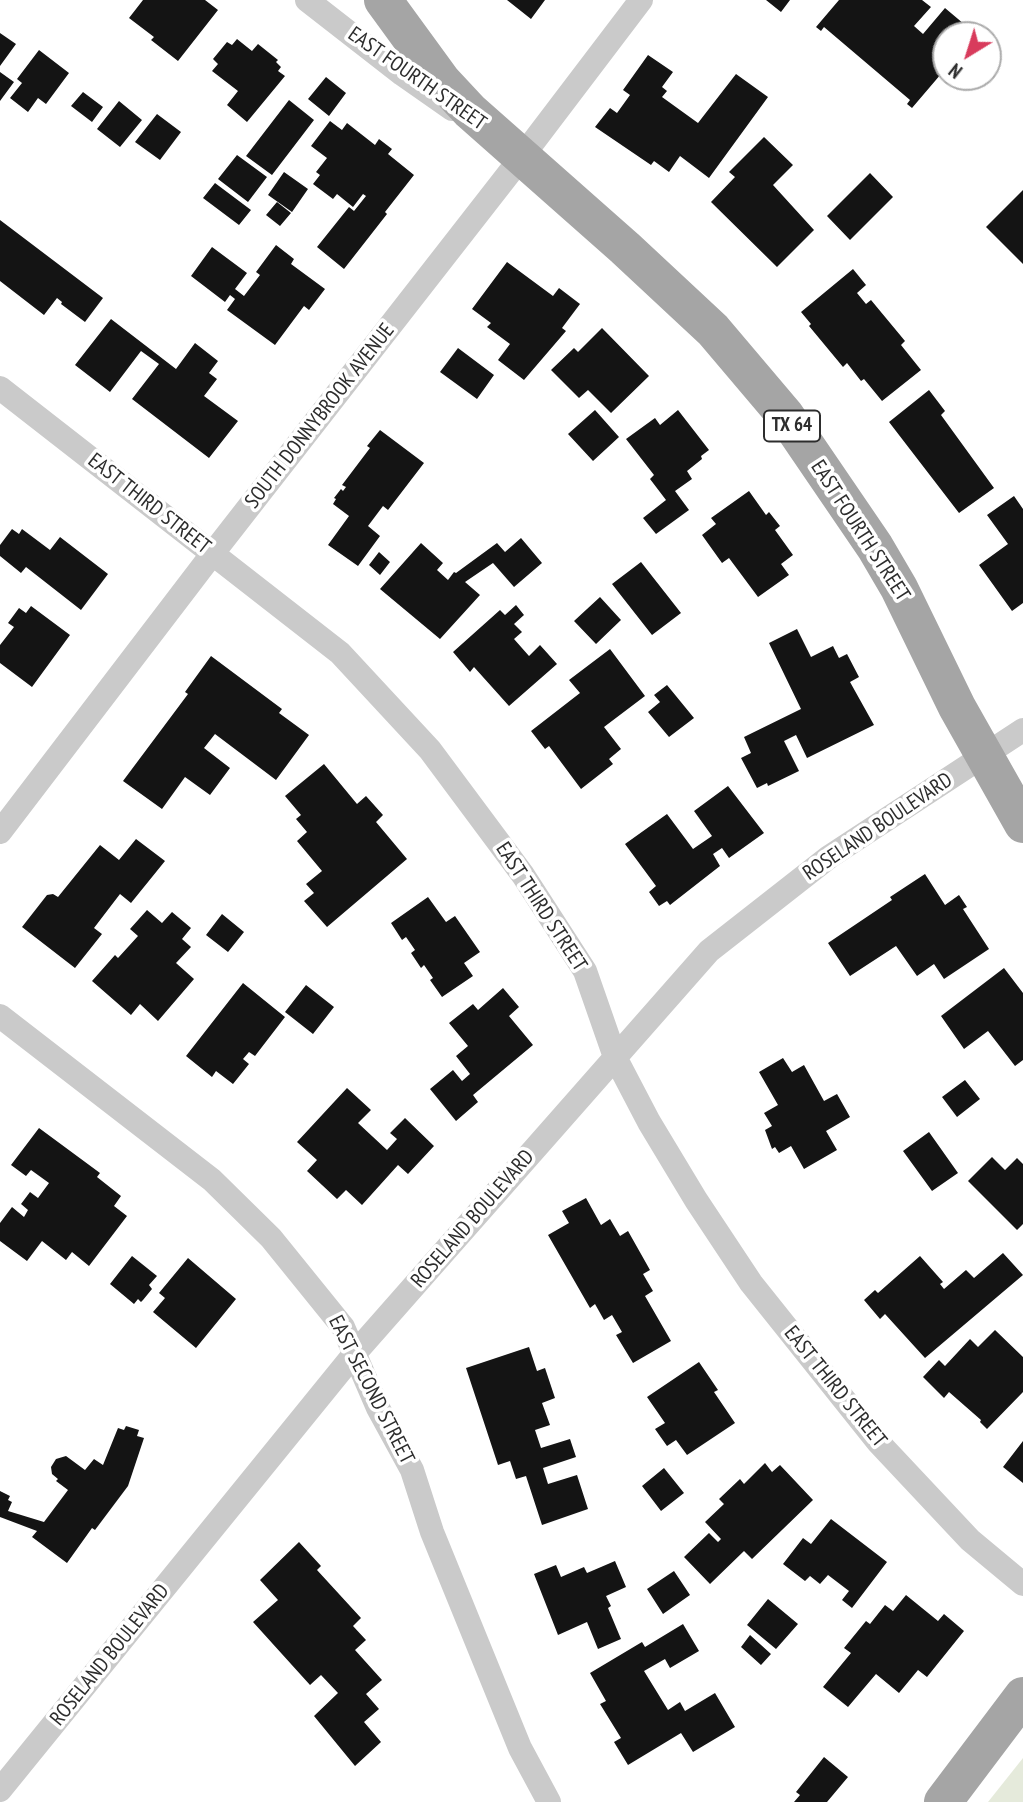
<!DOCTYPE html>
<html>
<head>
<meta charset="utf-8">
<style>
  body { margin:0 }
  #map { position:relative; width:1023px; height:1802px; overflow:hidden; background:#fff; font-family:"PT Sans Narrow",sans-serif }
  canvas { display:block }
  .north { position:absolute; left:932px; top:21px; width:70px; height:70px; box-sizing:border-box; background:#fff; border:2px solid #ababab; border-radius:50%; rotate:218deg; font-size:19px; font-weight:700; line-height:28px; text-align:center; color:#2d2d2d }
  .north::after { content:''; display:block; margin:auto; width:24px; height:32px; background:#d83b5c; clip-path:polygon(50% 0,100% 100%,50% 72%,0 100%) }
</style>
</head>
<body>
<div id="map">
<canvas width="1023" height="1802"></canvas>
<div class="north">N</div>
</div>
<script>
const context = document.querySelector('canvas').getContext('2d');
context.lineJoin = 'round';
function paint(path, color) { context.fillStyle = color; context.fill(path, 'evenodd'); }
const shape = rows => new Path2D(rows.map(r => 'M' + r).join(''));
function strokePath(path, color, width, dash) { context.strokeStyle = color; context.lineWidth = width; context.lineCap = dash ? 'butt' : 'round'; context.setLineDash(dash || []); context.stroke(path); }
function label(font, color, halo, rows, align = 'center') {
  context.font = font + ' "PT Sans Narrow",sans-serif'; context.lineWidth = 7; context.setLineDash([]); context.textBaseline = 'middle'; context.strokeStyle = halo; context.fillStyle = color; for (const [text, x, y, turn = 0] of rows) {
    context.save(); context.translate(x, y); context.rotate((+turn || 0) * Math.PI / 180); context.textAlign = isNaN(turn) ? turn : align; if (halo) context.strokeText(text, 0, 0); context.fillText(text, 0, 0); context.restore();
  }
}
paint(shape([
  [1023,1758,1023,1802,988,1802]
]), '#e5eadb');
paint(shape([
  [143,0,205,0,218,10,178,61,151,40,154,37,129,18],
  [507,0,545,0,531,19],
  [766,0,790,0,781,12],
  [839,0,922,0,931,7,914,26,923,34,945,8,977,35,946,35,946,78,941,74,912,108,907,104,910,100,824,27,821,31,816,27],
  [0,33,16,44,0,66],
  [237,39,252,51,258,44,278,60,276,62,281,67,278,71,285,76,247,122,227,105,238,91,212,71,218,64,213,59,227,42,232,45],
  [39,50,69,73,46,104,38,98,28,112,10,98,22,83,17,79],
  [648,55,673,72,662,87,667,91,662,97,698,123,736,74,768,97,709,178,680,156,669,172,654,161,651,165,595,127,610,108,617,113,630,95,623,90],
  [0,72,14,82,0,101],
  [326,77,346,93,329,116,308,99],
  [83,92,103,107,92,122,71,106],
  [289,100,314,120,272,175,246,156],
  [119,101,142,120,120,147,97,129],
  [157,114,181,132,160,160,135,142],
  [330,121,342,130,347,123,375,145,379,139,392,149,388,154,414,175,385,212,387,214,344,269,317,247,349,207,354,211,366,196,363,194,353,207,337,194,333,199,313,184,320,175,316,172,327,158,311,146],
  [764,137,793,165,773,185,814,230,777,267,711,202,735,177,729,172],
  [237,155,267,177,248,202,218,179],
  [284,172,308,189,292,212,268,195],
  [870,173,893,197,850,240,827,216],
  [215,183,251,210,239,225,203,198],
  [1023,190,1023,264,986,227],
  [277,202,291,213,280,226,266,215],
  [0,220,103,298,85,322,61,304,62,302,57,298,44,315,0,281],
  [276,245,294,259,291,264,325,289,309,310,304,306,275,345,227,310,235,299,230,295,225,302,191,276,212,247,247,273,235,289,244,296,260,275,256,272],
  [507,262,553,296,559,288,580,304,562,328,566,331,524,380,498,360,510,344,487,327,491,323,472,309],
  [853,269,866,285,857,293,866,304,871,300,905,341,901,345,921,370,882,401,864,379,861,381,847,363,843,367,809,326,811,324,801,312],
  [111,319,176,369,195,343,218,361,209,373,217,379,204,396,238,421,209,458,132,399,159,364,141,351,110,392,75,365],
  [602,328,649,376,611,413,588,390,579,398,551,370,574,348,578,352],
  [458,348,494,375,477,399,440,372],
  [929,390,945,411,941,415,994,488,959,513,889,422],
  [595,410,619,437,593,461,568,434],
  [678,410,709,450,701,456,702,459,687,471,692,479,675,491,689,510,656,534,643,518,666,500,650,479,654,475,626,439,655,418,660,425],
  [380,430,424,463,388,510,383,506,368,526,380,536,358,566,328,545,349,516,333,504,336,499,334,498,341,489,343,491,346,487,342,485,370,448,367,446],
  [749,491,766,515,769,512,780,526,775,530,793,555,781,564,789,575,758,597,729,558,722,563,702,535,716,524,711,518],
  [1014,496,1023,509,1023,603,1012,611,979,565,1008,544,987,515],
  [12,529,19,534,22,529,50,550,60,537,108,574,81,610,26,567,21,573,0,556,0,545],
  [521,538,542,563,514,587,493,563,465,582,480,595,440,639,380,589,421,543,443,563,437,570,448,580,454,572,456,573,497,543,505,552],
  [379,552,390,562,380,575,369,565],
  [641,562,681,613,652,635,612,584],
  [600,597,621,620,596,644,574,621],
  [516,605,524,615,514,624,522,632,514,639,529,656,540,645,557,664,509,706,474,667,470,672,453,652,500,610,505,615],
  [31,606,70,635,32,687,0,663,0,645,14,627,8,623,19,608,26,613],
  [797,629,811,657,833,646,839,658,847,654,859,677,850,682,874,725,807,758,796,735,784,741,799,771,768,786,767,783,757,788,741,758,751,753,744,737,801,709,769,643],
  [610,649,645,696,604,727,621,749,609,759,613,764,581,789,549,746,545,749,531,731,580,693,569,680],
  [211,656,282,709,279,713,309,735,276,780,215,734,204,748,230,768,210,795,185,777,162,809,123,781,188,694,185,692],
  [667,685,694,718,669,737,648,712,660,702,654,695],
  [324,764,357,804,366,796,383,815,376,822,407,859,327,927,304,901,314,893,306,884,322,871,297,841,307,832,296,819,301,815,285,796],
  [728,786,764,833,729,858,722,848,713,854,720,866,670,905,667,901,659,906,649,892,656,886,625,844,667,814,693,849,712,836,694,811],
  [136,839,165,861,131,903,120,894,94,928,102,934,75,968,22,927,47,895,53,894,58,897,100,845,119,860],
  [925,874,945,905,959,895,967,907,963,909,989,949,944,979,934,964,917,976,896,946,850,976,828,943,892,900,890,897],
  [428,897,446,922,455,916,480,952,464,963,473,976,442,997,430,980,433,978,424,965,421,968,411,953,415,950,406,937,402,940,391,923],
  [147,910,162,923,172,912,191,928,182,939,191,947,176,963,194,979,158,1021,140,1004,131,1015,92,981,115,955,118,958,138,936,130,929],
  [222,914,244,932,228,952,206,935],
  [1004,968,1023,993,1023,1060,1015,1066,988,1031,964,1049,941,1016],
  [243,983,285,1017,255,1056,249,1052,243,1059,249,1064,233,1084,216,1071,212,1077,186,1056],
  [306,985,334,1007,313,1034,285,1012],
  [503,988,519,1007,509,1016,533,1045,473,1095,478,1102,456,1121,430,1089,453,1070,462,1081,470,1074,456,1056,468,1046,449,1023,473,1004,478,1010],
  [783,1058,792,1072,804,1065,824,1101,837,1094,850,1117,826,1131,837,1150,804,1169,791,1146,779,1153,775,1147,772,1149,765,1130,772,1126,764,1113,778,1105,759,1072],
  [965,1080,980,1099,957,1117,942,1097],
  [347,1088,371,1110,358,1123,387,1150,397,1139,390,1133,405,1118,434,1146,408,1174,398,1165,362,1205,346,1190,337,1199,307,1171,317,1160,297,1142],
  [39,1128,100,1173,97,1177,121,1196,114,1206,127,1216,89,1266,72,1252,66,1260,42,1241,27,1261,0,1241,0,1223,12,1207,24,1217,28,1210,21,1204,30,1192,38,1198,49,1183,31,1170,26,1176,11,1165],
  [929,1132,958,1173,932,1191,903,1151],
  [992,1157,1005,1170,1017,1158,1023,1164,1023,1224,1017,1230,968,1181],
  [586,1198,601,1225,610,1219,620,1236,628,1231,650,1270,643,1274,653,1291,645,1296,671,1341,633,1363,616,1335,622,1332,612,1315,604,1320,595,1304,590,1308,548,1235,569,1223,562,1211],
  [1003,1253,1023,1275,925,1358,885,1314,880,1319,864,1300,875,1290,878,1293,920,1256,943,1282,940,1284,944,1289,966,1270,974,1278],
  [132,1256,157,1276,149,1285,152,1289,143,1300,141,1302,138,1299,134,1304,110,1284],
  [188,1258,236,1299,196,1348,153,1312,165,1298,159,1293],
  [995,1330,1023,1357,1023,1392,987,1429,980,1422,981,1420,949,1392,944,1398,923,1377,939,1360,945,1366,970,1339,978,1347],
  [529,1347,537,1371,545,1368,555,1398,542,1403,550,1425,535,1430,541,1448,570,1439,576,1457,543,1468,548,1484,577,1475,588,1509,542,1525,526,1476,516,1479,510,1461,498,1465,466,1368],
  [699,1362,718,1390,714,1392,735,1423,687,1455,676,1440,667,1446,655,1429,665,1423,647,1397],
  [126,1426,139,1430,137,1436,144,1438,128,1486,95,1530,92,1528,67,1563,32,1537,37,1531,0,1517,0,1491,10,1496,8,1500,12,1502,8,1511,44,1522,68,1490,56,1481,58,1479,52,1474,51,1467,56,1459,66,1456,85,1470,94,1459,103,1465,118,1428,124,1430],
  [1023,1441,1023,1483,1003,1467],
  [765,1463,772,1472,780,1465,813,1500,752,1559,744,1551,710,1584,684,1557,709,1533,718,1542,721,1539,705,1522,724,1504,719,1499,740,1479,744,1484],
  [664,1468,684,1493,661,1511,642,1486],
  [831,1519,887,1562,852,1608,842,1600,849,1591,828,1575,820,1584,810,1576,805,1581,783,1564,803,1538,811,1544],
  [299,1542,321,1566,317,1570,361,1618,353,1626,366,1640,355,1650,382,1680,366,1694,379,1709,364,1722,381,1742,355,1766,314,1716,338,1693,321,1675,310,1685,253,1622,278,1600,260,1580],
  [615,1561,626,1587,606,1596,611,1606,608,1608,621,1639,598,1649,587,1622,558,1635,534,1574,556,1565,561,1577,584,1567,587,1573],
  [674,1571,690,1595,663,1614,647,1589],
  [906,1595,938,1621,944,1614,964,1631,927,1677,918,1670,899,1693,876,1674,848,1707,823,1687,851,1653,844,1648,866,1621,870,1624,885,1605,893,1611],
  [768,1599,798,1624,776,1649,747,1625],
  [683,1624,699,1651,670,1668,665,1659,644,1671,668,1710,680,1702,685,1711,715,1693,735,1727,693,1752,681,1733,628,1765,614,1742,621,1738,600,1704,606,1701,590,1673,642,1642,645,1647],
  [750,1635,771,1654,761,1665,741,1647],
  [824,1757,848,1777,827,1802,794,1802,800,1795,796,1792]
]), '#141414');
strokePath(shape([
  [307,0,402,74,452,109],
  [0,388,340,653,430,750,523,875,585,971,615,1057,649,1122,696,1200,751,1283,878,1442,970,1540,1023,1584],
  [0,832,213,553,521,158,641,0],
  [0,1016,212,1180,271,1238,343,1327,378,1408,412,1470,432,1532,520,1748,549,1802],
  [0,1790,355,1353,709,951,829,857,1023,730]
]), '#cacaca', 24);
strokePath(shape([
  [383,0,442,81,470,111,625,248,713,330,785,415,875,547,899,588,957,707,1023,824],
  [943,1802,1023,1696]
]), '#a5a5a5', 38);
for (const [x, y, w] of [
  [792,426,56]
]) { const box = new Path2D(); box.roundRect(x - w / 2, y - 15.5, w, 31, 5); context.fillStyle = '#fff'; context.fill(box); strokePath(box, '#2d2d2d', 2); }
label('bold 19px', '#2d2d2d', null, [
  ["TX 64",792,426]
]);
label('21px', '#2d2d2d', '#fff', [
  ["EAST FOURTH STREET",417,79,35],
  ["SOUTH DONNYBROOK AVENUE",320,416,-52],
  ["EAST THIRD STREET",149,504,38],
  ["EAST FOURTH STREET",860,531,57],
  ["ROSELAND BOULEVARD",878,827,-34],
  ["EAST THIRD STREET",541,907,57],
  ["ROSELAND BOULEVARD",473,1219,-49],
  ["EAST THIRD STREET",835,1387,51],
  ["EAST SECOND STREET",371,1390,63],
  ["ROSELAND BOULEVARD",110,1655,-51]
]);
</script>
</body>
</html>
